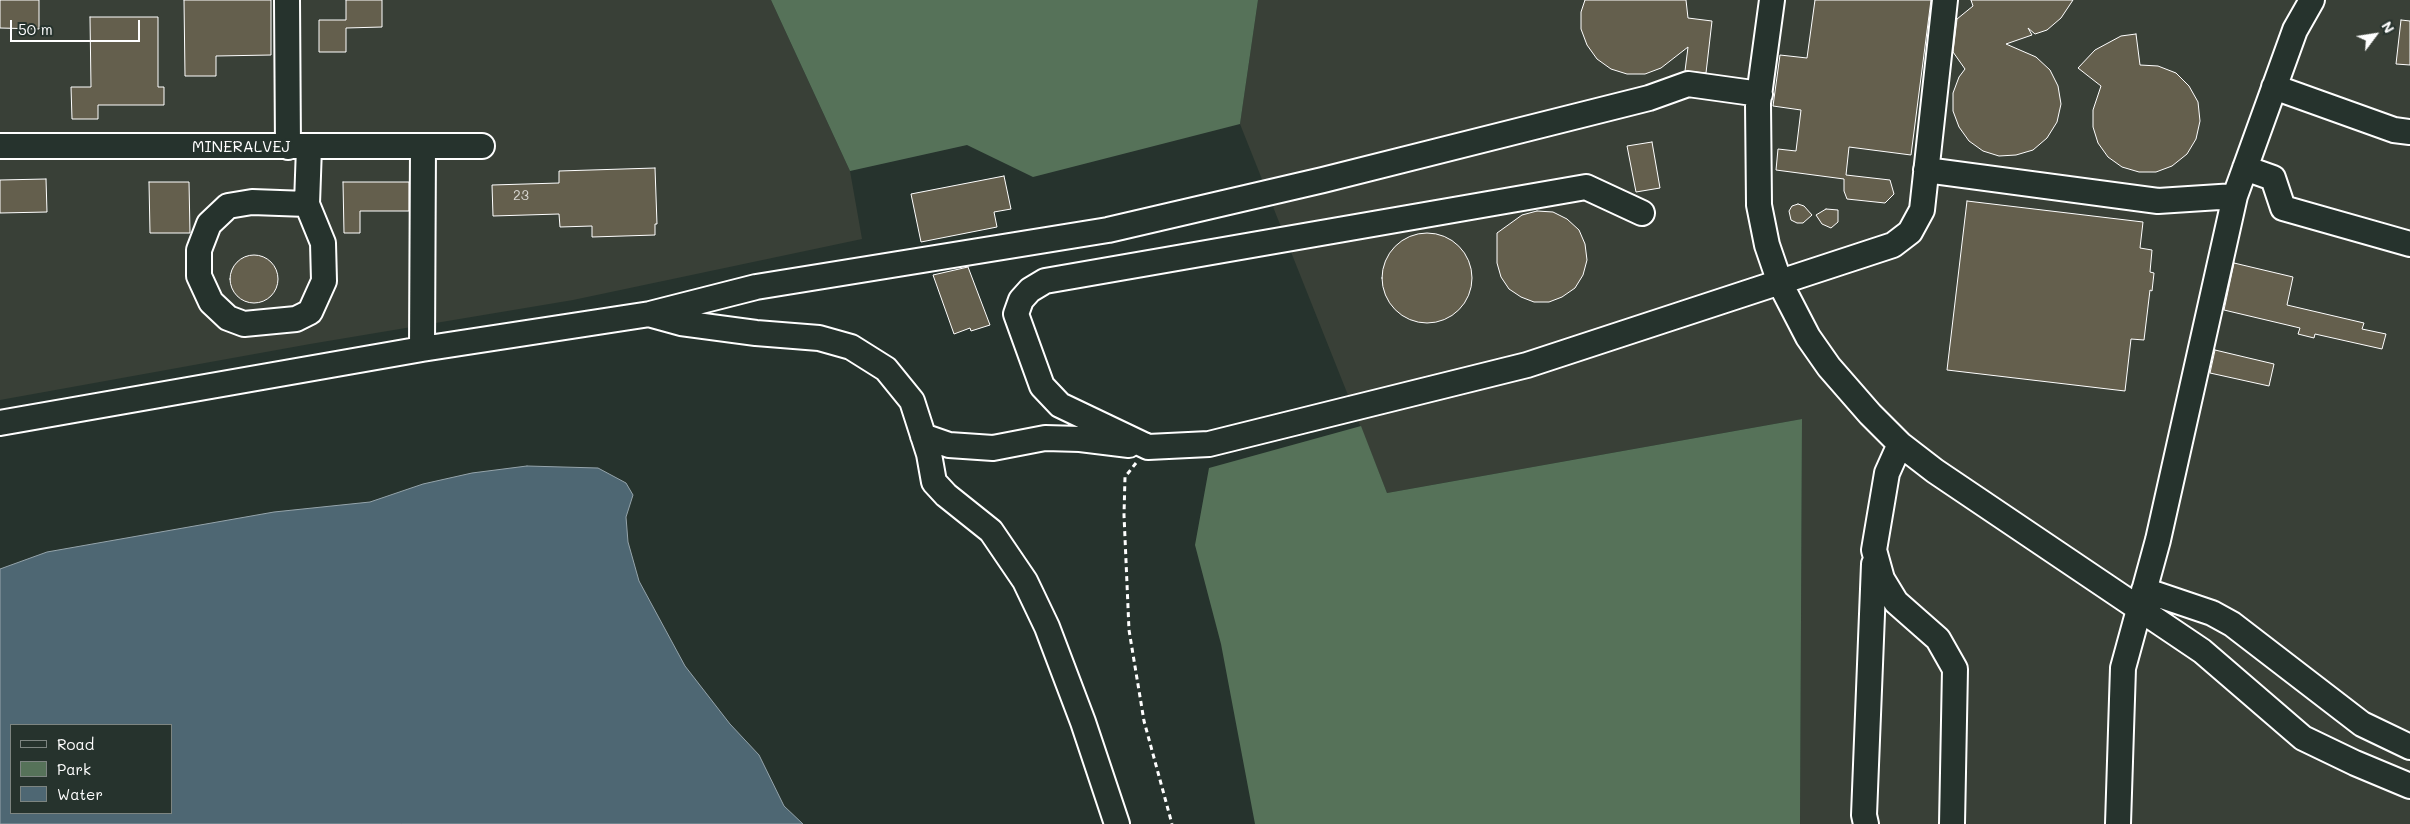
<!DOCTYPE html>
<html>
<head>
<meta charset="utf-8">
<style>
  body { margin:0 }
  #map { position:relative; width:2410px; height:824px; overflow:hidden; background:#26332d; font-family:Mali,sans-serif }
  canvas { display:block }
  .legend { position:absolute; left:10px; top:724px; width:162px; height:90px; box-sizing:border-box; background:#26332d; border:1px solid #7d8581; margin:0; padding:6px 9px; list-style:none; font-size:15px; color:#fff }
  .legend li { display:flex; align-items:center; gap:10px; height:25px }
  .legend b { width:25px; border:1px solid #7d8581 }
  .north { position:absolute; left:2350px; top:10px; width:50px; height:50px; -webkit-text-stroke:4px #26332d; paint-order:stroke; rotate:59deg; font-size:14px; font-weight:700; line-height:20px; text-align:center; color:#fff }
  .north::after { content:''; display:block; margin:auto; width:18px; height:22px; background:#fff; clip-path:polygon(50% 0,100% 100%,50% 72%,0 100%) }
  .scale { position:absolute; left:10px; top:20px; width:130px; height:22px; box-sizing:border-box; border:2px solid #fff; border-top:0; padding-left:6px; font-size:15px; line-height:18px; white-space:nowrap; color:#fff; -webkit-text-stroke:4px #26332d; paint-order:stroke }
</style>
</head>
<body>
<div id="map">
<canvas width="2410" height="824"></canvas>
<ul class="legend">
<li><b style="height:6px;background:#26332d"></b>Road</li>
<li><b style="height:14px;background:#567259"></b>Park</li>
<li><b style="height:14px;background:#4e6773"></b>Water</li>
</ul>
<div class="north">N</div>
<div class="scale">50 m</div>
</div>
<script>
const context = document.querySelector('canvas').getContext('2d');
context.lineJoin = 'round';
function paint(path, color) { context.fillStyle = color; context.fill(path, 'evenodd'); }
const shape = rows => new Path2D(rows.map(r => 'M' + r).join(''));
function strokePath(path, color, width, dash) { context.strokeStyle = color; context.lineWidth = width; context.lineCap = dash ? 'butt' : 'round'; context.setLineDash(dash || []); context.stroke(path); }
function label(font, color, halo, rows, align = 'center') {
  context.font = font + ' Mali,sans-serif'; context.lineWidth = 4.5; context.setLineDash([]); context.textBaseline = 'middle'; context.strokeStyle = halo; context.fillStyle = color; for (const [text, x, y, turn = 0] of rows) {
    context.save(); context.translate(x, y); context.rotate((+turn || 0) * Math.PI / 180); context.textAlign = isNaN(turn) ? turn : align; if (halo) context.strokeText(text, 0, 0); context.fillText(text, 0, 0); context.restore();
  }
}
paint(shape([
  [0,0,771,0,850,171,862,239,573,300,310,344,0,400],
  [1258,0,2410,0,2410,824,1800,824,1802,419,1387,493,1240,124]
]), '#394037');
paint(shape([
  [771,0,1258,0,1240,124,1033,177,967,145,850,171],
  [1802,419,1800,824,1255,824,1221,644,1195,545,1209,468,1361,426,1387,493]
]), '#567259');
const water = shape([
  [527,466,598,468,626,483,633,495,626,517,628,542,639,581,685,666,730,724,759,755,784,806,803,824,0,824,0,569,47,552,274,512,370,502,423,484,472,473,527,466],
  [11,725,171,725,171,813,11,813,11,725]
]);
paint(water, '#4e6773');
strokePath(water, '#95a4ab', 1);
const building = shape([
  [0,0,39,0,39,29,0,28,0,0],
  [184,0,271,0,271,55,216,56,216,76,185,76,184,0],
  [346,0,382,0,382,27,346,28,346,52,319,52,319,20,346,20,346,0],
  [1585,0,1686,0,1688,18,1712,21,1706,73,1685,71,1688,47,1661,68,1645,74,1627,74,1611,69,1597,59,1587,45,1581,29,1581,12,1585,0],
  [1815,0,1931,0,1911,155,1849,147,1846,175,1890,180,1894,194,1885,203,1847,199,1844,191,1844,179,1776,170,1778,149,1796,151,1801,110,1773,106,1780,55,1807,58,1815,0],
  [1971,0,2073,0,2061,18,2047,30,2035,34,2028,28,2032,35,2006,44,2036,57,2050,70,2058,86,2061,104,2057,122,2047,138,2033,150,2016,155,1999,156,1983,151,1969,141,1959,127,1953,111,1953,93,1959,77,1965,69,1953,52,1957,19,1973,6,1971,0],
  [90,17,158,17,158,87,164,87,164,105,98,105,98,119,72,119,71,87,91,87,90,17],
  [2401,20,2410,21,2410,65,2396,64,2401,20],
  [2136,34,2140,65,2158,66,2176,73,2189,86,2198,102,2200,121,2196,139,2187,154,2172,166,2156,172,2139,172,2122,167,2108,157,2098,143,2093,127,2093,110,2101,86,2078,68,2095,50,2121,36,2136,34],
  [1652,142,1660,188,1636,192,1627,146,1652,142],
  [655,168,657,224,655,224,655,235,592,237,592,226,560,227,559,214,493,216,492,185,559,183,559,171,655,168],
  [1004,176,1011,209,994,212,997,227,921,242,911,194,1004,176],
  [46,179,47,212,0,213,0,180,46,179],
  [149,182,189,182,190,233,150,233,149,182],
  [343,182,409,182,409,211,360,211,360,233,344,233,343,182],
  [1967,201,2143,222,2140,248,2152,250,2150,272,2154,273,2152,291,2150,290,2144,340,2131,339,2125,391,1947,370,1967,201],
  [1798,204,1804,206,1812,215,1803,223,1797,223,1791,220,1789,211,1792,206,1798,204],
  [1826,209,1838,210,1838,222,1831,228,1822,224,1816,215,1826,209],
  [1537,211,1553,212,1567,219,1579,230,1585,244,1587,260,1583,275,1575,288,1562,297,1549,302,1534,302,1521,297,1509,289,1501,277,1497,263,1497,233,1522,215,1537,211],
  '1382 278a45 45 0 1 1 90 0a45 45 0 1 1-90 0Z',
  '230 279a24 24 0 1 1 48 0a24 24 0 1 1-48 0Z',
  [2234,263,2293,277,2287,305,2364,323,2362,329,2386,334,2382,349,2315,334,2314,338,2298,334,2300,328,2224,310,2234,263],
  [968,267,990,325,971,331,970,328,954,334,933,275,968,267],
  [2215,350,2274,364,2269,386,2210,373,2215,350]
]);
paint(building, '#645f4d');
strokePath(building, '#fff', 1);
const minor = shape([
  [287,0,288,147],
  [1772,0,1758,103,1759,205,1767,245,1780,283,1808,337,1829,367,1870,414,1900,444,1935,471,2202,651,2303,738,2355,763,2410,786],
  [2274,87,2394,130,2410,132],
  [0,146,482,146],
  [423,146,422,349,650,314,756,287,1108,230,1323,180,1649,98,1688,84,1760,94],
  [2245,168,2273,178,2283,208,2410,244],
  [1926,170,2158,201,2235,196],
  [307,204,252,202,228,206,209,224,199,250,199,276,211,302,228,318,244,324,296,319,310,312,324,281,323,243,307,204,309,147],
  [1642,213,1586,187,1045,281,1030,290,1021,300,1016,314,1042,386,1060,405,1148,447,1209,444,1527,365,1893,245,1910,232,1922,210,1945,0],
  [652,315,681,323,756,333,819,338,851,347,886,369,912,401,929,454,934,482,946,495,991,531,1025,581,1047,627,1083,722,1117,824],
  [0,423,422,349],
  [923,436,949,445,993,448,1045,438,1080,439,1129,445],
  [1900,444,1887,473,1874,550,1882,579,1896,602,1938,639,1955,669,1952,824],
  [2144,590,2212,613,2232,624,2362,724,2410,747],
  [1866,824,1864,815,1874,564],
  [2118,824,2123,668,2158,540,2235,196,2295,30,2312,0]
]);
strokePath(minor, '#fff', 28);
strokePath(shape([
  [1136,463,1125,477,1124,515,1129,630,1144,721,1172,824]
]), '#fff', 3, [5, 4]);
strokePath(minor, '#26332d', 24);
label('14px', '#d8d7d2', null, [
  ["23",521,196]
]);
label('16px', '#fff', '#26332d', [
  ["MINERALVEJ",241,147]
]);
</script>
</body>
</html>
